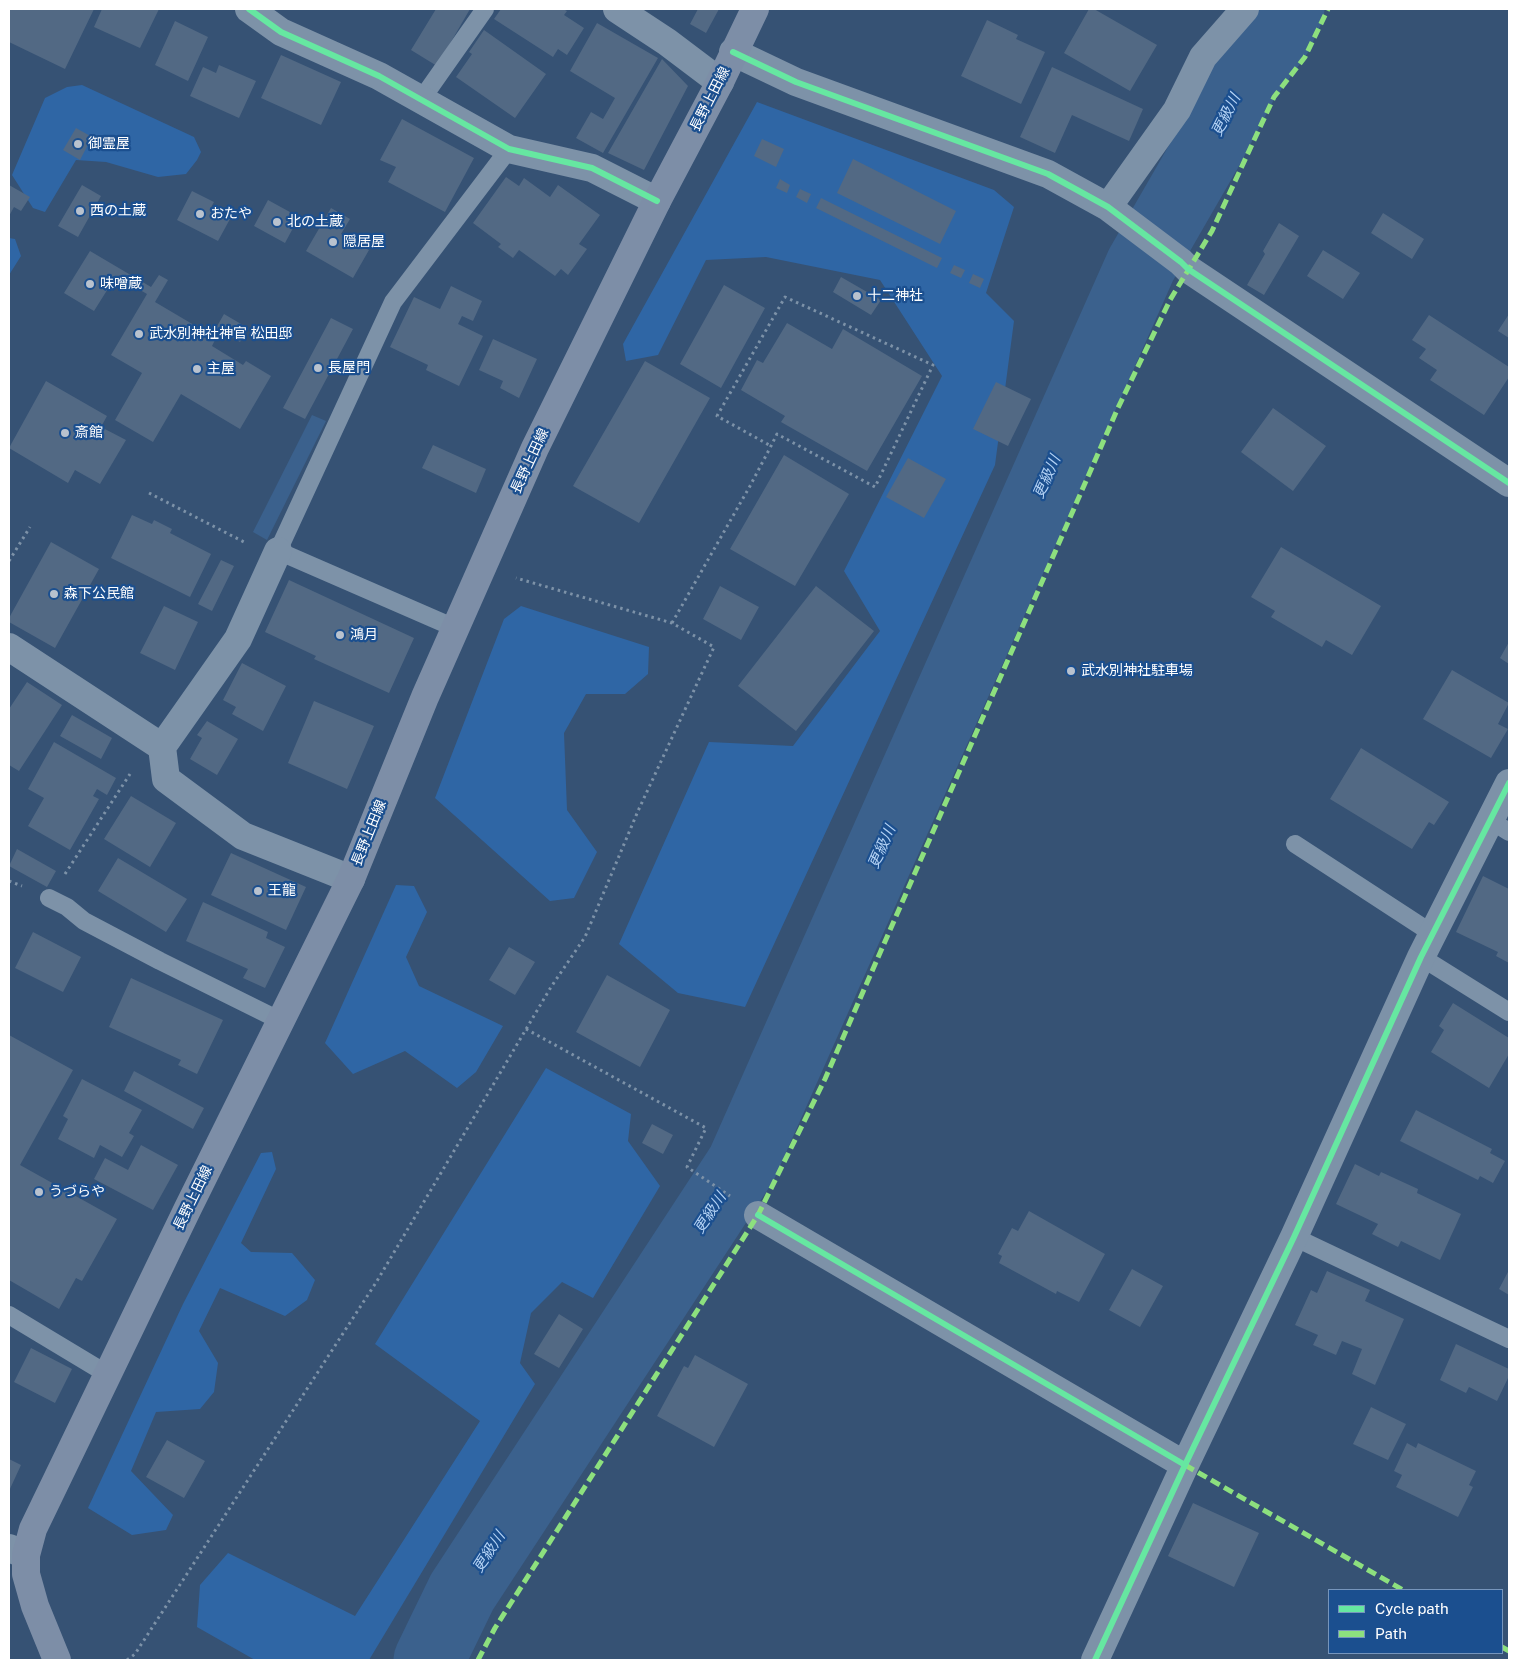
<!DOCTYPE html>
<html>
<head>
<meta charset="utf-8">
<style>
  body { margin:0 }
  #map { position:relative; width:1518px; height:1669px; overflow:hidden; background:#365274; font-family:"Public Sans",sans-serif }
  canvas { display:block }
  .frame { position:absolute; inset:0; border:10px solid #fff; pointer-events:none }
  .legend { position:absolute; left:1328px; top:1589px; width:175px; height:65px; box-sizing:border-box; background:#1b4f8f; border:1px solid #7695bc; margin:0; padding:6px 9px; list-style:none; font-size:15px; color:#fff }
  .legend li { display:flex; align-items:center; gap:10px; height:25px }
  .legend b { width:25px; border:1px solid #7695bc }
</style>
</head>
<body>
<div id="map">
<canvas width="1518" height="1669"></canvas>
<div class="frame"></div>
<ul class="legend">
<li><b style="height:6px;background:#66e7a1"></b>Cycle path</li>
<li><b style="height:6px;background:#8de07e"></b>Path</li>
</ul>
</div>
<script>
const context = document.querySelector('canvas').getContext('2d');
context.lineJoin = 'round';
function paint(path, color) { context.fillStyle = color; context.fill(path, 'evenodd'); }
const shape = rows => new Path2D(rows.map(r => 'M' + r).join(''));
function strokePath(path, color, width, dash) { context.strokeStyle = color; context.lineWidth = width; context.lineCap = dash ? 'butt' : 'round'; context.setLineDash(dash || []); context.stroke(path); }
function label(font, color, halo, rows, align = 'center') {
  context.font = font + ' "Public Sans","Noto Sans JP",sans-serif'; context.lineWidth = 4.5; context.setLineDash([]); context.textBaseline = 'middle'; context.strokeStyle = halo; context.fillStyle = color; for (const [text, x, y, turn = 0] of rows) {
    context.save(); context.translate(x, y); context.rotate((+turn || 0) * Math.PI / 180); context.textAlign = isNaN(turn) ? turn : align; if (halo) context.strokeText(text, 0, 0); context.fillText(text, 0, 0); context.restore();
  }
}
paint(shape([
  [82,85,194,137,201,152,197,160,186,174,158,177,106,162,76,160,45,212,33,208,12,175,45,98,67,87],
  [757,102,994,190,1014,207,986,293,1014,321,995,465,745,1007,678,993,619,944,709,742,793,746,880,631,844,571,942,376,880,280,766,257,706,260,658,355,626,361,623,344],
  [9,238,15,239,21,256,9,275],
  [521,606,649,647,648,674,625,694,586,694,564,733,567,810,597,852,574,898,550,901,435,798,504,619],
  [396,885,414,886,427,912,406,957,419,986,503,1026,476,1072,457,1088,405,1051,353,1074,325,1043],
  [546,1068,631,1114,628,1141,660,1186,593,1298,562,1282,531,1313,520,1363,535,1384,369,1660,255,1660,197,1627,200,1585,228,1553,355,1616,480,1421,375,1344],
  [272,1152,276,1169,241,1243,251,1252,292,1253,315,1280,307,1300,285,1316,220,1288,199,1331,218,1363,214,1392,200,1409,156,1412,131,1471,173,1515,166,1530,132,1535,88,1508,183,1304,261,1153]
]), '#2f66a5');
paint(shape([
  [312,415,326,421,267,540,253,532]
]), '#3b618d');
strokePath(shape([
  [429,1660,462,1592,742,1164,1141,265,1209,147,1243,82,1277,35,1289,9]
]), '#3b618d', 71);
paint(shape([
  [9,9,94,9,65,69,9,42],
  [102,9,159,9,140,48,94,27],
  [436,9,470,9,437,66,411,50],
  [501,9,563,9,567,11,564,15,584,28,567,55,558,49,553,57,494,19],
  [698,9,719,9,706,33,690,24],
  [1089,9,1094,9,1157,45,1130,91,1064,53],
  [987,20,1018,35,1016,39,1045,52,1021,104,961,76],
  [175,21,208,37,188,81,155,65],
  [597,23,658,58,603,153,576,138,591,112,603,119,615,98,570,71],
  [484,30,546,74,515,118,456,77,472,54,469,52],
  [281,55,341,82,321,125,261,98],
  [662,59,688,86,644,170,608,153],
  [219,65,256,81,239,118,190,96,203,67,216,73],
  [1052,67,1143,109,1129,141,1072,115,1055,153,1020,137],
  [402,119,474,158,445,212,388,182,396,167,380,160],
  [76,128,92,137,80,160,63,150],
  [762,139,784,149,776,167,754,156],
  [853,159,956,211,940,244,837,193],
  [506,177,519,186,524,178,550,197,558,185,600,215,579,244,587,249,568,275,561,269,555,276,519,250,513,258,498,247,501,244,473,223],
  [780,179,790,185,787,193,776,188],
  [9,185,30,197,21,211,14,207,9,216],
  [82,185,101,196,78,237,58,226],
  [800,189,811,194,807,203,796,197],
  [192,191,214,202,210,209,230,219,218,241,177,220],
  [821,198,942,258,937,268,816,208],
  [268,200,299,217,285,243,254,226],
  [331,208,350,219,341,234,369,250,353,278,306,251],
  [1383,213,1424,239,1412,259,1371,233],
  [1279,223,1299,236,1264,295,1247,285,1265,254,1263,251],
  [1323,250,1360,273,1343,299,1307,276],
  [90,251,151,287,159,275,168,280,155,302,216,338,212,346,243,365,246,361,271,376,240,429,181,394,153,442,115,420,142,373,111,355,147,294,116,276,94,311,64,293],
  [954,265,965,270,961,278,950,273],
  [973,274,984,279,980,288,969,283],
  [841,277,881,300,871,315,833,292],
  [724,285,765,308,721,388,680,364],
  [451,286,482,301,473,321,462,316,458,324,483,336,459,386,426,370,428,365,390,347,414,297,440,309],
  [224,314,248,328,240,342,216,328],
  [1509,314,1509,338,1498,331],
  [1429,315,1509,367,1509,377,1484,415,1430,380,1437,370,1419,358,1426,349,1412,340],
  [331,318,353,329,305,419,283,408],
  [787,323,832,349,843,329,922,376,867,471,781,422,785,416,741,390,757,360,763,363],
  [493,339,537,359,519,398,500,388,503,381,479,370],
  [645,361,710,398,639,523,573,486],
  [46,381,107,416,101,427,126,440,100,484,75,470,68,483,9,448],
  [996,382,1031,399,1008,446,973,429],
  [1273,408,1326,446,1293,491,1241,452],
  [433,445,486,469,476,493,422,468],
  [784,455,849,494,795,586,730,549],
  [908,458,946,479,924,518,886,497],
  [132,515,152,524,154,520,172,529,170,533,211,554,190,597,111,558],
  [51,542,99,569,55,648,9,622,9,618],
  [1281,547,1381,606,1352,655,1326,640,1322,647,1271,617,1275,611,1251,597],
  [221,560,234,566,212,611,198,604],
  [289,580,414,638,389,693,314,659,316,656,265,632],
  [720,586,759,607,741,640,703,619],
  [816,586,874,631,796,731,738,686],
  [164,606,198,622,175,670,140,653],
  [1509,642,1509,664,1500,658],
  [242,663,286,686,263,731,232,714,236,707,223,700],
  [1452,670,1509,703,1498,724,1508,729,1491,758,1423,719],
  [27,682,62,705,19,771,9,765,9,709],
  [314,701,374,726,347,789,288,763],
  [72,715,112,738,101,759,60,736],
  [207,721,238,739,217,775,190,759,202,738,197,735],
  [54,742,116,778,107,795,97,789,93,796,99,799,70,850,28,826,44,798,28,789],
  [1361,748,1449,802,1434,825,1429,822,1412,849,1330,799],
  [131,796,176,823,150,867,104,839],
  [17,849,56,871,47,887,9,866],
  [231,853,306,887,286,930,211,895],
  [118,858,187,899,166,932,98,891],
  [1483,876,1509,889,1509,963,1496,956,1498,952,1456,932],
  [203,902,268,932,266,938,285,947,265,988,243,978,248,969,186,941],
  [33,932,81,957,63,992,15,968],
  [509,947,535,962,515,995,489,980],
  [607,975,670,1010,640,1067,576,1032],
  [131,978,223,1020,197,1074,178,1065,181,1060,109,1027],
  [1453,1003,1509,1038,1509,1054,1489,1088,1431,1052,1444,1030,1439,1026],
  [9,1035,73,1070,20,1165,117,1219,82,1281,76,1278,59,1309,9,1280],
  [134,1071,204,1108,193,1129,124,1091],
  [82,1079,142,1110,129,1133,134,1136,122,1157,100,1145,94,1158,58,1139,68,1119,63,1116],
  [1416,1110,1492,1149,1490,1153,1505,1161,1493,1183,1480,1176,1478,1180,1400,1141],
  [652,1124,673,1135,663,1154,642,1143],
  [141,1145,178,1165,153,1210,94,1179,105,1158,128,1170],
  [1355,1164,1379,1176,1381,1172,1418,1189,1417,1193,1461,1214,1440,1260,1401,1241,1398,1247,1372,1234,1378,1224,1336,1204],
  [1029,1211,1105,1254,1079,1302,1057,1291,1056,1294,999,1263,1002,1256,998,1254,1012,1228,1018,1231],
  [1132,1269,1163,1286,1140,1327,1109,1310],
  [1509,1270,1509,1295,1499,1289],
  [1327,1271,1370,1290,1365,1301,1404,1319,1375,1385,1352,1374,1362,1349,1342,1341,1336,1355,1313,1345,1318,1335,1295,1325,1311,1290,1317,1293],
  [559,1314,583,1329,559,1368,534,1354],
  [1456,1344,1509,1369,1509,1376,1497,1401,1469,1387,1466,1393,1440,1380],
  [31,1348,72,1369,55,1403,14,1382],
  [695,1355,748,1384,714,1447,657,1416,684,1366,688,1368],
  [1371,1407,1406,1424,1388,1460,1353,1444],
  [167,1440,205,1461,184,1498,146,1477],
  [1407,1443,1416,1448,1418,1443,1476,1471,1469,1485,1473,1487,1458,1517,1396,1487,1402,1475,1394,1471],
  [9,1459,21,1465,9,1491],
  [1193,1503,1259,1533,1234,1587,1168,1556]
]), '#526984');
strokePath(shape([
  [149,493,244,542],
  [9,561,30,527],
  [672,623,750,486,771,446,777,434,875,487,933,365,785,297,717,416,771,446],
  [65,874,130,774],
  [9,881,22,886],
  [526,1029,706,1128,687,1167,730,1196],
  [127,1660,135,1654,377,1281,551,987,585,937,638,811,714,647,672,623,516,578]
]), '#7d92a8', 3, [2.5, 4]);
strokePath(shape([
  [421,100,485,9],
  [455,628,278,551,393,302,509,149],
  [1490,820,1509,832],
  [1295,844,1433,934],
  [49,898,67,907,84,921,160,961,281,1021],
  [1421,957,1509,1012],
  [1294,1237,1509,1339],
  [9,1315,107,1374]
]), '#7d92a8', 18);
strokePath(shape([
  [249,9,281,32,379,76,509,149,592,168,657,201],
  [617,9,667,42,720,82],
  [733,52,796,82,1048,174,1108,207,1181,262,1188,269,1509,483],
  [1108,207,1177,110,1203,57,1245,9],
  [9,647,162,747,166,779,243,836,351,879],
  [162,747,238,639,278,551],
  [758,1215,1185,1465],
  [9,1548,26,1555],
  [1095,1660,1185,1465,1294,1237,1421,957,1509,783]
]), '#7d92a8', 28);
strokePath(shape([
  [57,1660,35,1606,26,1574,26,1555,33,1529,188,1208,351,879,425,697,535,448,657,201,720,82,755,9]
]), '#7d8ea7', 28);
strokePath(shape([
  [1185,1465,1403,1590],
  [1502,1647,1509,1651],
  [478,1660,495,1628,758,1215,825,1079,1117,410,1170,300,1212,231,1274,97,1305,57,1328,9]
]), '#8de07e', 5, [10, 5]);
strokePath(shape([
  [249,9,281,32,379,76,509,149,592,168,657,201],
  [733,52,796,82,1048,174,1108,207,1181,262,1188,269,1509,483],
  [758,1215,1185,1465],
  [1095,1660,1185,1465,1294,1237,1421,957,1509,783]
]), '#66e7a1', 6);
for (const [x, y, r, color] of [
  [78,144,5,"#b9c2ce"],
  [80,211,5,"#b9c2ce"],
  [200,214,5,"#b9c2ce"],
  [277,222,5,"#b9c2ce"],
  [333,242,5,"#b9c2ce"],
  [90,284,5,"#b9c2ce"],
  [857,296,5,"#b9c2ce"],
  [139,334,5,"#b9c2ce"],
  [318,368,5,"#b9c2ce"],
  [197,369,5,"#b9c2ce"],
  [65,433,5,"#b9c2ce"],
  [54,594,5,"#b9c2ce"],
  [340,635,5,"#b9c2ce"],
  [1071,671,5,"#b9c2ce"],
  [258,891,5,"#b9c2ce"],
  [39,1192,5,"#b9c2ce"]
]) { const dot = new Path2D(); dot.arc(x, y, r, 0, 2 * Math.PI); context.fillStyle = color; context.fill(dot); strokePath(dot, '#1b4f8f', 2); }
label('14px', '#fff', '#1b4f8f', [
  ["長野上田線",710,99,-63],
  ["長野上田線",530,461,-65],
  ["長野上田線",369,833,-68],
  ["長野上田線",193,1198,-64]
]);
label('14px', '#fff', '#1b4f8f', [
  ["御霊屋",88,144],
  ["西の土蔵",90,211],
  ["おたや",210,214],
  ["北の土蔵",287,222],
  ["隠居屋",343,242],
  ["味噌蔵",100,284],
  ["十二神社",867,296],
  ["武水別神社神官 松田邸",149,334],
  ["長屋門",328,368],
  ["主屋",207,369],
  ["斎館",75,433],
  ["森下公民館",64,594],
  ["鴻月",350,635],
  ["武水別神社駐車場",1081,671],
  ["王龍",268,891],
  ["うづらや",49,1192]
], 'left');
label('italic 15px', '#b5d3f5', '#1b4f8f', [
  ["更級川",1226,115,-63],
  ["更級川",1047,477,-66],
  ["更級川",882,847,-66],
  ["更級川",710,1213,-57],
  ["更級川",489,1552,-57]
]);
</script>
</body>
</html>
